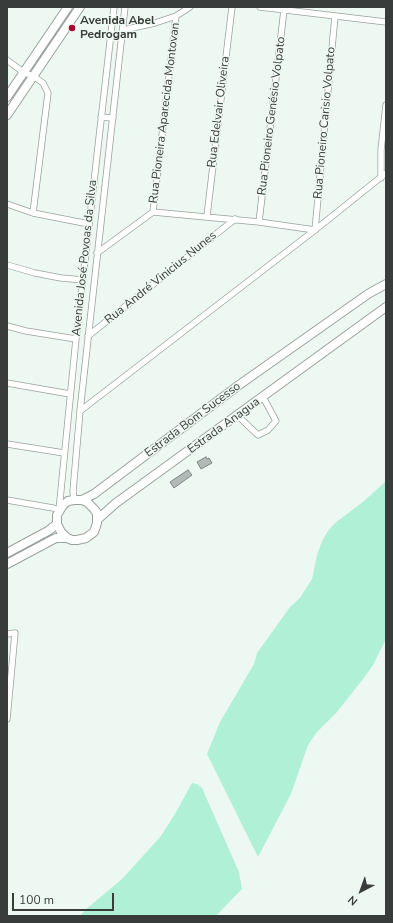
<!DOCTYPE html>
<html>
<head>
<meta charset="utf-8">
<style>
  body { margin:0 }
  #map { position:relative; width:393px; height:923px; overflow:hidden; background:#eef8f3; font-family:"Nunito Sans",sans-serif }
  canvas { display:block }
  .frame { position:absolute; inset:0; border:8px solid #383c3a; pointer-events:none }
  .north { position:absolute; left:341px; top:871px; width:40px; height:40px; -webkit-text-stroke:3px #eef8f3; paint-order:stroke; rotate:221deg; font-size:11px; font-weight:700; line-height:16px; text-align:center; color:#383c3a }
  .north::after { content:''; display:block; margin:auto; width:14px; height:18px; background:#383c3a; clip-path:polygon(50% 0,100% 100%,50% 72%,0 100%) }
  .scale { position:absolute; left:12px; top:893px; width:102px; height:18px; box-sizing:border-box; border:2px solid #383c3a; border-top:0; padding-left:5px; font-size:12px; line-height:14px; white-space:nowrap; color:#383c3a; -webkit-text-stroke:3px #eef8f3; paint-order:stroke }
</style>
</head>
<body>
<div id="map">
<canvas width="393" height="923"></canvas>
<div class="frame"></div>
<div class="north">N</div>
<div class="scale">100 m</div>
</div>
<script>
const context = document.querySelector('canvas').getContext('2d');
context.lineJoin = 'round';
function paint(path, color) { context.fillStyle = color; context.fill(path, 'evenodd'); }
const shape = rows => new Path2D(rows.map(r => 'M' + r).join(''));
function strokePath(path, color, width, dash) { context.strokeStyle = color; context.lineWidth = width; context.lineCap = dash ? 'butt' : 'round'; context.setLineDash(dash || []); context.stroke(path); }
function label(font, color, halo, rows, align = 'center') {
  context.font = font + ' "Nunito Sans",sans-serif'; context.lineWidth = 3; context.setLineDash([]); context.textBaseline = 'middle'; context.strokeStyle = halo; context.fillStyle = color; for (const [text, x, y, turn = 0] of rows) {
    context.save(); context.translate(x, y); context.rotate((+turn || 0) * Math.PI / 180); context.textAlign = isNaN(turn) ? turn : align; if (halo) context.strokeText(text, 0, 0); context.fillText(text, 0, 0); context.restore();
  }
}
paint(shape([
  [386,481,386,639,373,665,363,679,337,712,317,732,308,745,291,794,258,857,207,754,220,722,254,664,257,653,290,607,300,598,312,579,317,555,322,541,328,531,335,523,364,501],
  [192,783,197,784,202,788,239,872,242,889,216,916,80,916,85,910,122,879,161,836,175,814]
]), '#b0f0d6');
const building = shape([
  [206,457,207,459,209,458,212,463,201,469,197,462,206,457],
  [188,470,192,475,174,488,170,482,188,470]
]);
paint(building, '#b1bab6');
strokePath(building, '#7d8582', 1);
const street = shape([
  [260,7,386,22],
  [123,30,155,23,176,16,190,7],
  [7,60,23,72,33,76,43,83,48,93,33,213],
  [101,117,113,118],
  [381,178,381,150,386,105],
  [7,204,33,213,89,224],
  [153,212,259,222,315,230,335,16],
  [207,216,232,7],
  [259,222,284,10],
  [97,253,153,212,176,16],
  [7,265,35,273,61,278,83,280],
  [7,326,26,331,76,339],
  [88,336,235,219],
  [7,383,70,394],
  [80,411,315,230,386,173],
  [238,416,258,435,268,430,276,421,263,397],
  [7,444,64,453],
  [7,500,53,508,59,510,76,339,114,7],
  [74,500,73,491,80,411,125,7],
  [7,634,15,633,7,719]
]);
const secondary = shape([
  [7,97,68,7],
  [7,115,80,7],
  [82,500,87,502,94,509,97,513,97,523,94,532,86,538,77,540,72,540,67,538,61,532,57,524,57,515,63,505,68,501,74,500,82,500,94,494,239,385,368,294,386,284],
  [98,519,116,503,386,307],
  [7,553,48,531,57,524],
  [7,564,52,540,56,538,67,538]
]);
strokePath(street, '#99a19d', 7);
strokePath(secondary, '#99a19d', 10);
strokePath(street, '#fff', 5.5);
strokePath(secondary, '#fff', 8);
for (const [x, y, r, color] of [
  [72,28,4,"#a3052e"]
]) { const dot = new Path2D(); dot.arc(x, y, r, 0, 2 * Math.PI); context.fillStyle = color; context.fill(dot); strokePath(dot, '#eef8f3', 1.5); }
label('bold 12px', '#383c3a', '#eef8f3', [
  ["Avenida Abel",80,21],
  ["Pedrogam",80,35]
], 'left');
label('12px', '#383c3a', '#eef8f3', [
  ["Rua Edelvair Oliveira",219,112,-83],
  ["Rua Pioneira Aparecida Montovan",165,113,-83],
  ["Rua Pioneiro Genésio Volpato",272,116,-83],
  ["Rua Pioneiro Carisio Volpato",325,123,-85],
  ["Avenida José Povoas da Silva",85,258,-84],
  ["Rua André Vinicius Nunes",161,278,-39],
  ["Estrada Bom Sucesso",193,420,-37],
  ["Estrada Anagua",224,426,-36]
]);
</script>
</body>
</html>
